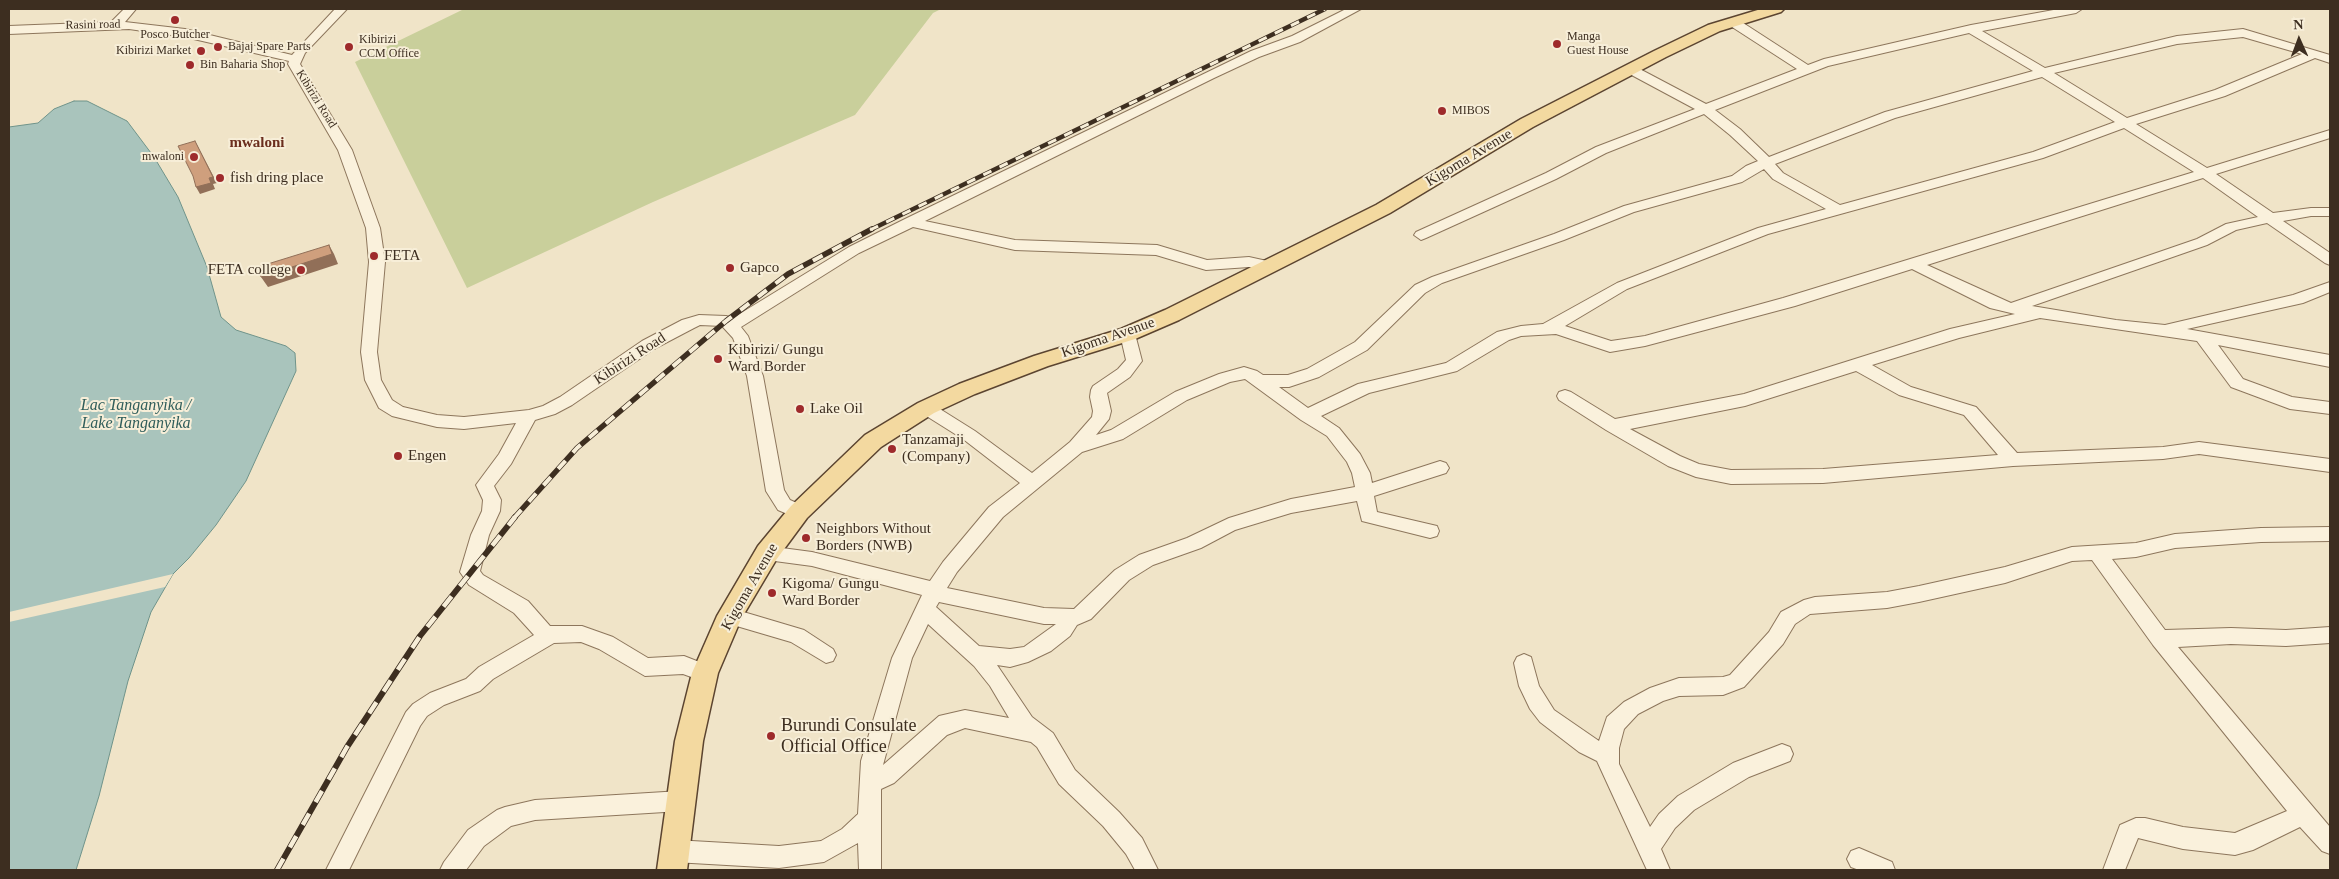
<!DOCTYPE html>
<html>
<head>
<meta charset="utf-8">
<style>
  body { margin:0 }
  #map { position:relative; width:2339px; height:879px; overflow:hidden; background:#f0e4c8; font-family:"Times New Roman",serif }
  canvas { display:block }
  .frame { position:absolute; inset:0; border:10px solid #3d2e20; pointer-events:none }
  .north { position:absolute; left:2274px; top:15px; width:50px; height:50px; -webkit-text-stroke:4px #f7eed8; paint-order:stroke; rotate:358deg; font-size:14px; font-weight:700; line-height:20px; text-align:center; color:#3d2e20 }
  .north::after { content:''; display:block; margin:auto; width:18px; height:22px; background:#3d2e20; clip-path:polygon(50% 0,100% 100%,50% 72%,0 100%) }
</style>
</head>
<body>
<div id="map">
<canvas width="2339" height="879"></canvas>
<div class="frame"></div>
<div class="north">N</div>
</div>
<script>
const context = document.querySelector('canvas').getContext('2d');
context.lineJoin = 'round';
function paint(path, color) { context.fillStyle = color; context.fill(path, 'evenodd'); }
const shape = rows => new Path2D(rows.map(r => 'M' + r).join(''));
function strokePath(path, color, width, dash) { context.strokeStyle = color; context.lineWidth = width; context.lineCap = dash ? 'butt' : 'round'; context.setLineDash(dash || []); context.stroke(path); }
function label(font, color, halo, rows, align = 'center') {
  context.font = font + ' "Times New Roman",serif'; context.lineWidth = 4; context.setLineDash([]); context.textBaseline = 'middle'; context.strokeStyle = halo; context.fillStyle = color; for (const [text, x, y, turn = 0] of rows) {
    context.save(); context.translate(x, y); context.rotate((+turn || 0) * Math.PI / 180); context.textAlign = isNaN(turn) ? turn : align; if (halo) context.strokeText(text, 0, 0); context.fillText(text, 0, 0); context.restore();
  }
}
paint(shape([
  [464,9,941,9,933,13,855,115,653,202,467,288,355,62]
]), '#c9cf9b');
const water = shape([
  [74,101,87,101,127,121,154,157,178,197,207,267,221,317,236,330,286,346,295,353,296,371,246,481,216,525,189,558,173,574,151,612,128,681,99,796,76,870,9,870,9,127,38,123,54,109,74,101]
]);
paint(water, '#a9c4bc');
strokePath(water, '#6f938a', 1);
paint(shape([
  [173,574,165,587,9,622,9,612]
]), '#f0e4c8');
const minor = shape([
  [124,9,136,9,125,22,185,29,292,55,335,9,347,9,305,53,300,64,352,150,380,228,385,262,377,352,381,380,392,400,403,407,437,415,464,417,529,410,543,406,560,397,642,341,682,320,699,315,726,316,733,318,849,247,905,219,1251,51,1292,36,1346,9,1361,9,1300,42,1259,57,1214,78,925,221,1015,240,1157,245,1207,260,1249,257,1276,263,1279,266,1276,269,1271,271,1249,267,1206,270,1156,255,1015,250,913,227,859,253,741,327,748,336,763,376,784,490,790,500,806,507,808,512,806,517,799,519,778,510,766,491,747,376,733,338,722,326,700,325,694,328,654,349,572,405,555,414,535,420,511,464,494,486,501,500,500,511,489,535,480,571,483,575,528,601,550,626,582,626,613,637,648,658,684,656,712,667,715,673,712,679,705,682,683,674,645,676,599,649,581,642,554,643,493,679,480,691,444,705,427,716,420,726,349,870,326,870,406,712,413,704,430,693,466,679,479,667,534,635,514,613,469,585,460,572,471,535,482,511,483,500,476,485,499,454,516,423,464,429,437,427,392,416,379,408,365,380,361,352,369,262,366,228,338,150,288,64,289,61,185,37,129,29,9,34,9,26,111,22,124,9],
  [2059,9,2082,9,2076,13,1982,31,2045,68,2177,36,2243,29,2330,55,2330,63,2315,58,2225,96,2136,124,2207,168,2330,130,2330,138,2216,174,2273,213,2311,208,2330,208,2330,216,2311,216,2283,221,2330,253,2330,265,2325,263,2267,223,2236,230,2207,245,2032,306,2116,320,2165,325,2293,295,2330,282,2330,292,2303,303,2187,329,2330,355,2330,367,2218,345,2243,379,2292,397,2330,402,2330,414,2290,409,2231,387,2197,341,2040,318,1959,338,1872,365,1911,387,1976,407,2017,453,2163,447,2199,442,2330,459,2330,472,2199,454,2163,459,2013,466,1823,483,1731,484,1696,477,1668,466,1606,430,1559,400,1557,396,1559,392,1565,390,1571,392,1615,419,1744,394,1950,329,2015,314,1990,308,1912,269,1795,306,1645,346,1610,352,1556,334,1521,336,1509,340,1457,371,1369,393,1321,416,1339,428,1360,454,1370,473,1372,483,1440,461,1446,463,1449,468,1446,473,1374,496,1377,512,1437,526,1439,531,1437,536,1430,538,1362,521,1357,501,1291,513,1235,530,1201,548,1153,565,1129,580,1091,619,1077,625,1070,636,1051,651,1028,662,1010,667,997,665,1032,717,1053,733,1075,770,1119,812,1142,838,1158,870,1135,870,1126,854,1103,826,1059,784,1037,747,1031,742,965,728,947,735,894,783,881,789,881,870,859,870,858,843,824,862,779,868,674,862,666,859,663,851,666,843,674,840,779,846,821,841,842,829,858,814,861,761,892,658,922,595,812,566,767,560,760,558,758,553,760,548,767,546,812,552,930,581,943,562,989,507,1020,483,963,439,920,412,917,408,920,404,926,402,932,404,975,431,1032,473,1070,442,1092,417,1093,411,1090,397,1091,390,1093,386,1118,369,1126,360,1120,334,1122,330,1134,330,1142,361,1130,377,1107,393,1111,411,1109,419,1096,435,1111,430,1175,392,1219,374,1244,367,1257,371,1263,375,1288,375,1307,369,1355,342,1415,285,1432,277,1554,234,1624,206,1732,176,1746,166,1758,161,1730,135,1704,114,1606,153,1556,179,1426,238,1421,240,1414,235,1416,232,1546,173,1596,147,1695,109,1626,72,1624,69,1626,66,1634,66,1706,104,1797,69,1729,25,1727,22,1729,19,1737,19,1808,65,1824,59,1971,25,2059,9],
  [1969,33,2033,71,1885,112,1769,157,1740,129,1715,110,1828,66,1969,33],
  [2243,37,2302,54,2215,90,2127,118,2054,73,2177,44,2243,37],
  [2042,77,2115,122,2033,152,1840,205,1783,173,1775,164,1895,118,2042,77],
  [2124,128,2194,172,1783,298,1645,336,1611,341,1565,326,1627,289,1768,234,2043,158,2124,128],
  [1764,169,1773,179,1826,209,1758,228,1617,283,1543,324,1521,326,1497,332,1446,363,1358,384,1308,408,1279,387,1289,387,1319,377,1367,350,1425,293,1442,283,1564,240,1634,212,1742,182,1764,169],
  [2203,178,2258,217,2226,224,2197,239,2011,303,1927,265,2203,178],
  [1856,371,1899,395,1964,415,1998,455,1823,469,1731,470,1699,464,1680,456,1630,429,1745,406,1856,371],
  [1245,379,1301,420,1327,436,1347,462,1352,473,1355,487,1291,499,1229,518,1187,538,1139,555,1115,570,1074,609,1044,608,947,588,957,572,1003,517,1082,452,1123,439,1187,400,1230,382,1245,379],
  [939,602,1044,624,1056,624,1024,647,1010,649,979,646,936,607,939,602],
  [928,624,974,666,990,686,1009,718,965,710,939,716,883,765,912,658,928,624],
  [2330,527,2330,541,2261,542,2175,548,2136,557,2112,559,2165,630,2231,628,2286,630,2330,627,2330,643,2286,646,2231,644,2178,647,2330,827,2330,854,2322,851,2300,827,2253,850,2235,855,2183,849,2138,838,2125,870,2103,870,2120,825,2136,818,2145,818,2183,827,2235,833,2287,811,2153,645,2092,560,2072,561,2005,583,1919,602,1887,608,1810,614,1795,624,1783,644,1744,687,1723,695,1679,696,1663,701,1638,714,1624,729,1619,748,1619,764,1650,827,1659,814,1678,796,1733,763,1782,744,1790,747,1793,754,1790,761,1749,777,1694,810,1675,828,1661,849,1670,870,1647,870,1597,761,1579,752,1540,722,1530,709,1519,686,1514,663,1517,657,1524,654,1531,657,1539,686,1554,710,1599,741,1607,717,1624,702,1650,688,1679,678,1723,677,1730,675,1769,632,1781,612,1804,600,1815,597,1887,592,1919,586,2005,567,2072,547,2136,543,2175,534,2261,528,2330,527],
  [730,608,804,630,833,649,836,655,833,661,826,663,791,642,723,622,720,616,723,610,730,608],
  [681,791,689,794,692,801,689,808,681,811,535,820,511,826,484,846,466,870,440,870,444,862,468,830,497,810,505,807,535,800,681,791],
  [1859,848,1892,862,1895,870,1859,870,1851,867,1847,859,1851,851,1859,848]
]);
const major = shape([
  [1761,9,1784,9,1781,12,1720,31,1666,57,1533,127,1390,213,1179,320,1135,339,1048,366,975,394,934,413,881,447,807,518,776,560,741,619,718,673,703,741,687,870,657,870,675,741,692,673,717,616,758,546,791,506,865,435,918,403,959,384,1034,356,1121,329,1165,310,1376,205,1521,119,1654,51,1708,25,1761,9]
]);
strokePath(minor, '#8d765c', 2);
strokePath(major, '#5b4430', 3);
paint(minor, '#faf1dc');
paint(major, '#f3d9a0');
const railFar2 = shape([
  [870,230,1325,9]
]);
const railFar1 = shape([
  [514,518,577,448,726,321,788,274,872,229]
]);
const rail = shape([
  [277,870,347,747,420,636,515,517]
]);
strokePath(railFar2, '#3d2e20', 4.5);
strokePath(railFar1, '#3d2e20', 5.5);
strokePath(rail, '#3d2e20', 6);
strokePath(railFar2, '#f7eed8', 3, [9]);
strokePath(railFar1, '#f7eed8', 4, [11]);
strokePath(rail, '#f7eed8', 4.5, [13]);
paint(shape([
  [195,141,217,183,213,184,215,189,200,194,196,187],
  [329,245,334,254,338,264,268,287,261,277]
]), '#916f58');
const building = shape([
  [195,141,213,177,209,178,211,183,196,187,193,176,178,146,195,141],
  [329,245,332,254,261,277,258,267,329,245]
]);
paint(building, '#cf9f7d');
strokePath(building, '#916f58', 1);
for (const [x, y, r, color] of [
  [175,20,5,"#9e2a2b"],
  [1557,44,5,"#9e2a2b"],
  [218,47,5,"#9e2a2b"],
  [349,47,5,"#9e2a2b"],
  [201,51,5,"#9e2a2b"],
  [190,65,5,"#9e2a2b"],
  [1442,111,5,"#9e2a2b"],
  [194,157,5,"#9e2a2b"],
  [220,178,5,"#9e2a2b"],
  [374,256,5,"#9e2a2b"],
  [730,268,5,"#9e2a2b"],
  [301,270,5,"#9e2a2b"],
  [718,359,5,"#9e2a2b"],
  [800,409,5,"#9e2a2b"],
  [892,449,5,"#9e2a2b"],
  [398,456,5,"#9e2a2b"],
  [806,538,5,"#9e2a2b"],
  [772,593,5,"#9e2a2b"],
  [771,736,5,"#9e2a2b"]
]) { const dot = new Path2D(); dot.arc(x, y, r, 0, 2 * Math.PI); context.fillStyle = color; context.fill(dot); strokePath(dot, '#f7eed8', 2); }
label('12px', '#3d2e20', '#f7eed8', [
  ["Rasini road",93,25,-1],
  ["Kibirizi Road",316,99,58]
]);
label('12px', '#3d2e20', '#f7eed8', [
  ["Posco Butcher",175,35,"center"],
  ["Manga",1567,37],
  ["Guest House",1567,51],
  ["Kibirizi",359,40],
  ["CCM Office",359,54],
  ["Bajaj Spare Parts",228,47],
  ["Kibirizi Market",191,51,"right"],
  ["Bin Baharia Shop",200,65],
  ["MIBOS",1452,111],
  ["mwaloni",184,157,"right"]
], 'left');
label('bold 15px', '#6b2e1e', '#f7eed8', [
  ["mwaloni",257,143]
]);
label('15px', '#3d2e20', '#f7eed8', [
  ["Kigoma Avenue",1469,158,-31],
  ["Kigoma Avenue",1108,338,-19],
  ["Kibirizi Road",630,359,-33],
  ["Kigoma Avenue",750,587,-60]
]);
label('15px', '#3d2e20', '#f7eed8', [
  ["fish dring place",230,178],
  ["FETA",384,256],
  ["Gapco",740,268],
  ["FETA college",291,270,"right"],
  ["Kibirizi/ Gungu",728,350],
  ["Ward Border",728,367],
  ["Lake Oil",810,409],
  ["Tanzamaji",902,440],
  ["(Company)",902,457],
  ["Engen",408,456],
  ["Neighbors Without",816,529],
  ["Borders (NWB)",816,546],
  ["Kigoma/ Gungu",782,584],
  ["Ward Border",782,601]
], 'left');
label('italic 16px', '#2f5d5a', '#f7eed8', [
  ["Lac Tanganyika /",136,406],
  ["Lake Tanganyika",136,424]
]);
label('18px', '#3d2e20', '#f7eed8', [
  ["Burundi Consulate",781,726],
  ["Official Office",781,747]
], 'left');
</script>
</body>
</html>
